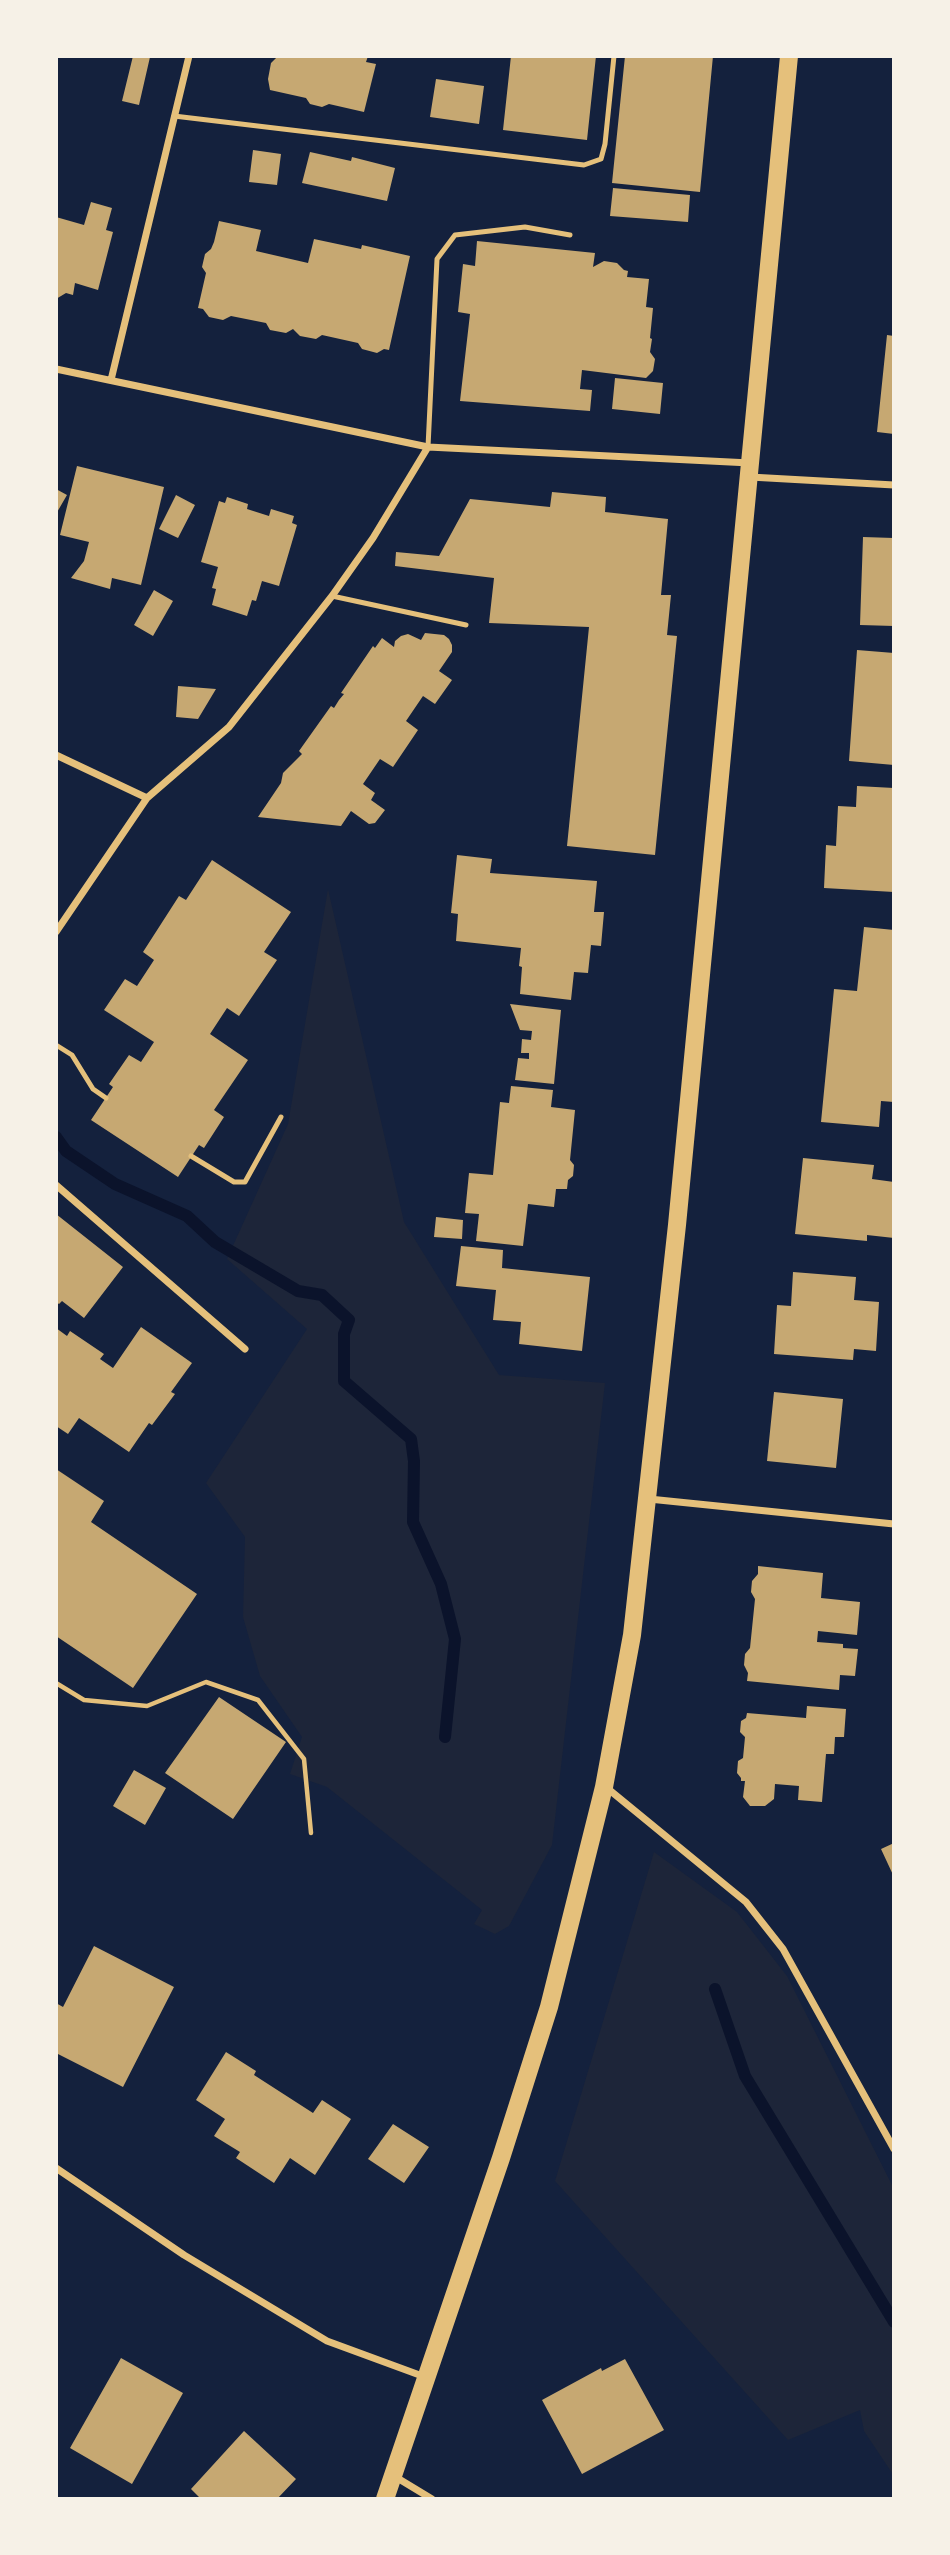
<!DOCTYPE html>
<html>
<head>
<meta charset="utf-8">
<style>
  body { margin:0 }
  #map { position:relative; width:950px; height:2555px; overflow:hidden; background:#14213d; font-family:Poppins,sans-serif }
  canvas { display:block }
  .frame { position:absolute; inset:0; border:58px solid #f6f1e7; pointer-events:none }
</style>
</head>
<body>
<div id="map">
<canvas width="950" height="2555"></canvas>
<div class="frame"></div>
</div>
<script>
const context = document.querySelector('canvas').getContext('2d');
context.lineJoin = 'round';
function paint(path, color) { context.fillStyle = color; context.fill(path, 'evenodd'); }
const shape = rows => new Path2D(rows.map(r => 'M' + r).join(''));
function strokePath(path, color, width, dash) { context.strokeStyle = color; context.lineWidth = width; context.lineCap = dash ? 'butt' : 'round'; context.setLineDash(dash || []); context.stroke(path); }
paint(shape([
  [328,889,404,1222,499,1375,605,1383,552,1845,509,1926,495,1934,474,1924,482,1910,327,1787,290,1774,302,1737,260,1676,243,1617,245,1537,206,1483,307,1329,227,1259,288,1124],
  [654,1852,737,1912,787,1976,894,2189,894,2476,864,2431,860,2410,788,2440,555,2181]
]), '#1d2539');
strokePath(shape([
  [56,1137,66,1151,115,1184,187,1216,215,1242,298,1291,322,1295,349,1320,344,1334,344,1381,411,1439,414,1461,413,1522,441,1584,455,1639,445,1737],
  [715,1989,745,2076,894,2322]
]), '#0b132b', 12);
paint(shape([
  [133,56,150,57,139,105,122,101],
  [278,56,368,56,366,62,376,64,364,112,329,104,322,107,310,104,306,98,270,90,268,79,271,63],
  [511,56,596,56,587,140,503,130],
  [625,56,713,56,700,192,612,183],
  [436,79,484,86,479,124,430,117],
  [253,150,281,154,277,185,249,182],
  [310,152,351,161,352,157,395,168,387,201,302,183],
  [613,188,690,195,688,222,610,216],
  [91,202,112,208,106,230,113,232,98,290,75,283,73,295,66,293,56,299,56,217,84,225],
  [219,221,261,230,256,251,308,263,314,239,361,249,362,245,410,256,389,350,384,349,377,353,362,349,358,343,322,335,316,339,300,336,293,329,286,333,270,330,266,323,231,316,223,320,209,317,203,309,198,308,206,273,202,267,205,254,211,249,214,242],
  [477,241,595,253,593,267,604,261,617,263,624,270,628,271,627,277,649,279,646,307,653,308,650,338,652,339,650,352,655,359,653,371,646,378,582,370,580,389,592,390,590,411,460,401,470,314,458,312,463,264,475,266],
  [887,335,894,336,894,434,877,432],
  [615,378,663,383,660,414,612,409],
  [77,466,164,487,141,585,112,578,110,589,71,578,84,561,89,542,60,535],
  [56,489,67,495,56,514],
  [552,492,606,497,605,512,668,519,661,595,671,595,667,635,677,636,655,855,567,846,589,627,489,623,494,578,395,566,396,552,439,556,470,499,550,507],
  [176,495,195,505,178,538,159,529],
  [227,497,248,504,247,509,269,516,271,509,294,516,292,523,297,525,279,586,262,581,256,601,252,600,247,616,212,605,216,589,212,588,218,567,201,562,219,501,225,503],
  [863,537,894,538,894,626,860,625],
  [154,590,173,601,153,636,134,625],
  [425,633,444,635,449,639,452,645,452,652,439,671,452,680,435,704,423,696,406,721,418,730,393,767,380,759,363,784,375,793,371,800,385,810,375,823,369,824,351,811,341,826,258,817,281,783,283,773,302,754,299,751,331,706,334,708,339,700,344,694,341,693,373,646,375,648,382,638,394,647,395,641,401,636,408,634,421,640],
  [857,650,894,653,894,765,849,761],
  [178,686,216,689,198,719,176,717],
  [857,786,894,788,894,892,824,888,826,845,836,846,838,806,856,807],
  [457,855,492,859,490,873,597,881,594,912,604,912,601,946,591,945,588,973,574,972,571,1000,520,994,522,967,519,966,521,948,456,941,458,914,451,913],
  [212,860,291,912,264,952,277,960,239,1016,227,1008,210,1034,248,1060,214,1110,224,1117,204,1148,199,1145,178,1177,91,1120,113,1087,109,1084,129,1055,141,1062,154,1042,104,1010,125,979,137,986,154,960,143,952,179,896,186,900],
  [864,927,894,930,894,1102,881,1101,879,1127,821,1122,834,989,857,991],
  [510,1004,561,1010,554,1084,515,1080,518,1058,529,1059,529,1053,521,1053,522,1039,531,1040,532,1031,520,1030],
  [511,1086,553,1090,551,1107,575,1110,570,1160,574,1165,573,1176,568,1180,567,1189,556,1189,554,1207,528,1204,523,1246,476,1241,479,1214,465,1213,469,1173,493,1175,500,1102,509,1103],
  [803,1158,874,1165,872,1179,894,1182,894,1238,867,1235,867,1241,795,1234],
  [56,1214,123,1267,84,1318,62,1301,59,1304,56,1302],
  [436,1217,463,1220,462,1239,434,1237],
  [461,1246,503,1250,502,1268,590,1277,582,1351,519,1344,521,1322,493,1320,496,1290,456,1286],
  [793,1272,856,1277,854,1300,879,1302,876,1351,854,1349,853,1360,774,1354,777,1305,791,1306],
  [141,1327,192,1363,171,1392,175,1394,152,1425,149,1423,129,1452,79,1418,68,1434,56,1426,56,1328,67,1336,70,1331,104,1354,100,1359,113,1368],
  [774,1392,843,1399,836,1468,767,1461],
  [56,1469,104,1501,91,1522,197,1594,133,1688,56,1636],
  [758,1566,823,1573,821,1598,860,1602,857,1635,818,1631,817,1642,843,1644,843,1648,858,1649,855,1676,840,1675,839,1690,747,1681,748,1673,744,1665,745,1654,750,1648,755,1599,751,1592,752,1581,758,1574],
  [219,1697,286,1742,233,1819,165,1773],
  [807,1706,846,1709,844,1737,835,1737,834,1754,826,1754,822,1802,798,1800,799,1786,775,1784,774,1799,765,1806,750,1806,743,1797,745,1781,741,1781,741,1778,737,1773,738,1761,743,1758,745,1737,740,1732,741,1721,746,1718,747,1713,806,1718],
  [134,1770,166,1788,145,1825,113,1806],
  [894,1843,894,1877,881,1849],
  [94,1946,174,1987,123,2087,56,2053,56,2003,63,2007],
  [226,2052,256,2071,254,2075,313,2113,322,2100,351,2119,315,2175,290,2158,274,2183,236,2158,240,2152,214,2136,225,2119,196,2100],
  [393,2124,429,2147,404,2183,368,2159],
  [121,2358,183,2393,132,2484,70,2448],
  [625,2359,664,2430,582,2474,542,2400,601,2368,602,2371],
  [244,2431,296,2479,277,2499,201,2499,191,2489]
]), '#c6a872');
strokePath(shape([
  [56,1683,84,1700,147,1706,206,1682,258,1700,304,1759,311,1833]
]), '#e5c07b', 4.5);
strokePath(shape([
  [174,116,584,165,601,159,605,144,614,56],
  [428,447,437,259,455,235,525,227,570,235],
  [332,596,466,625],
  [56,1045,72,1055,93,1089,106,1098],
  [191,1156,234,1182,245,1182,281,1117]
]), '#e5c07b', 5);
strokePath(shape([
  [56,369,428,447,750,463],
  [111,380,189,56],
  [750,477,894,485],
  [56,755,147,798],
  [56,932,147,798,229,727,332,596,373,538,428,447],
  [56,1185,245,1349],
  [649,1499,894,1524],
  [607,1788,746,1902,783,1949,894,2149],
  [56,2168,184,2255,327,2341,425,2377],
  [394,2476,432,2499]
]), '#e5c07b', 7);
strokePath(shape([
  [385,2499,501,2158,549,2007,604,1787,632,1635,677,1225,789,56]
]), '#e5c07b', 18);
</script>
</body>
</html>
